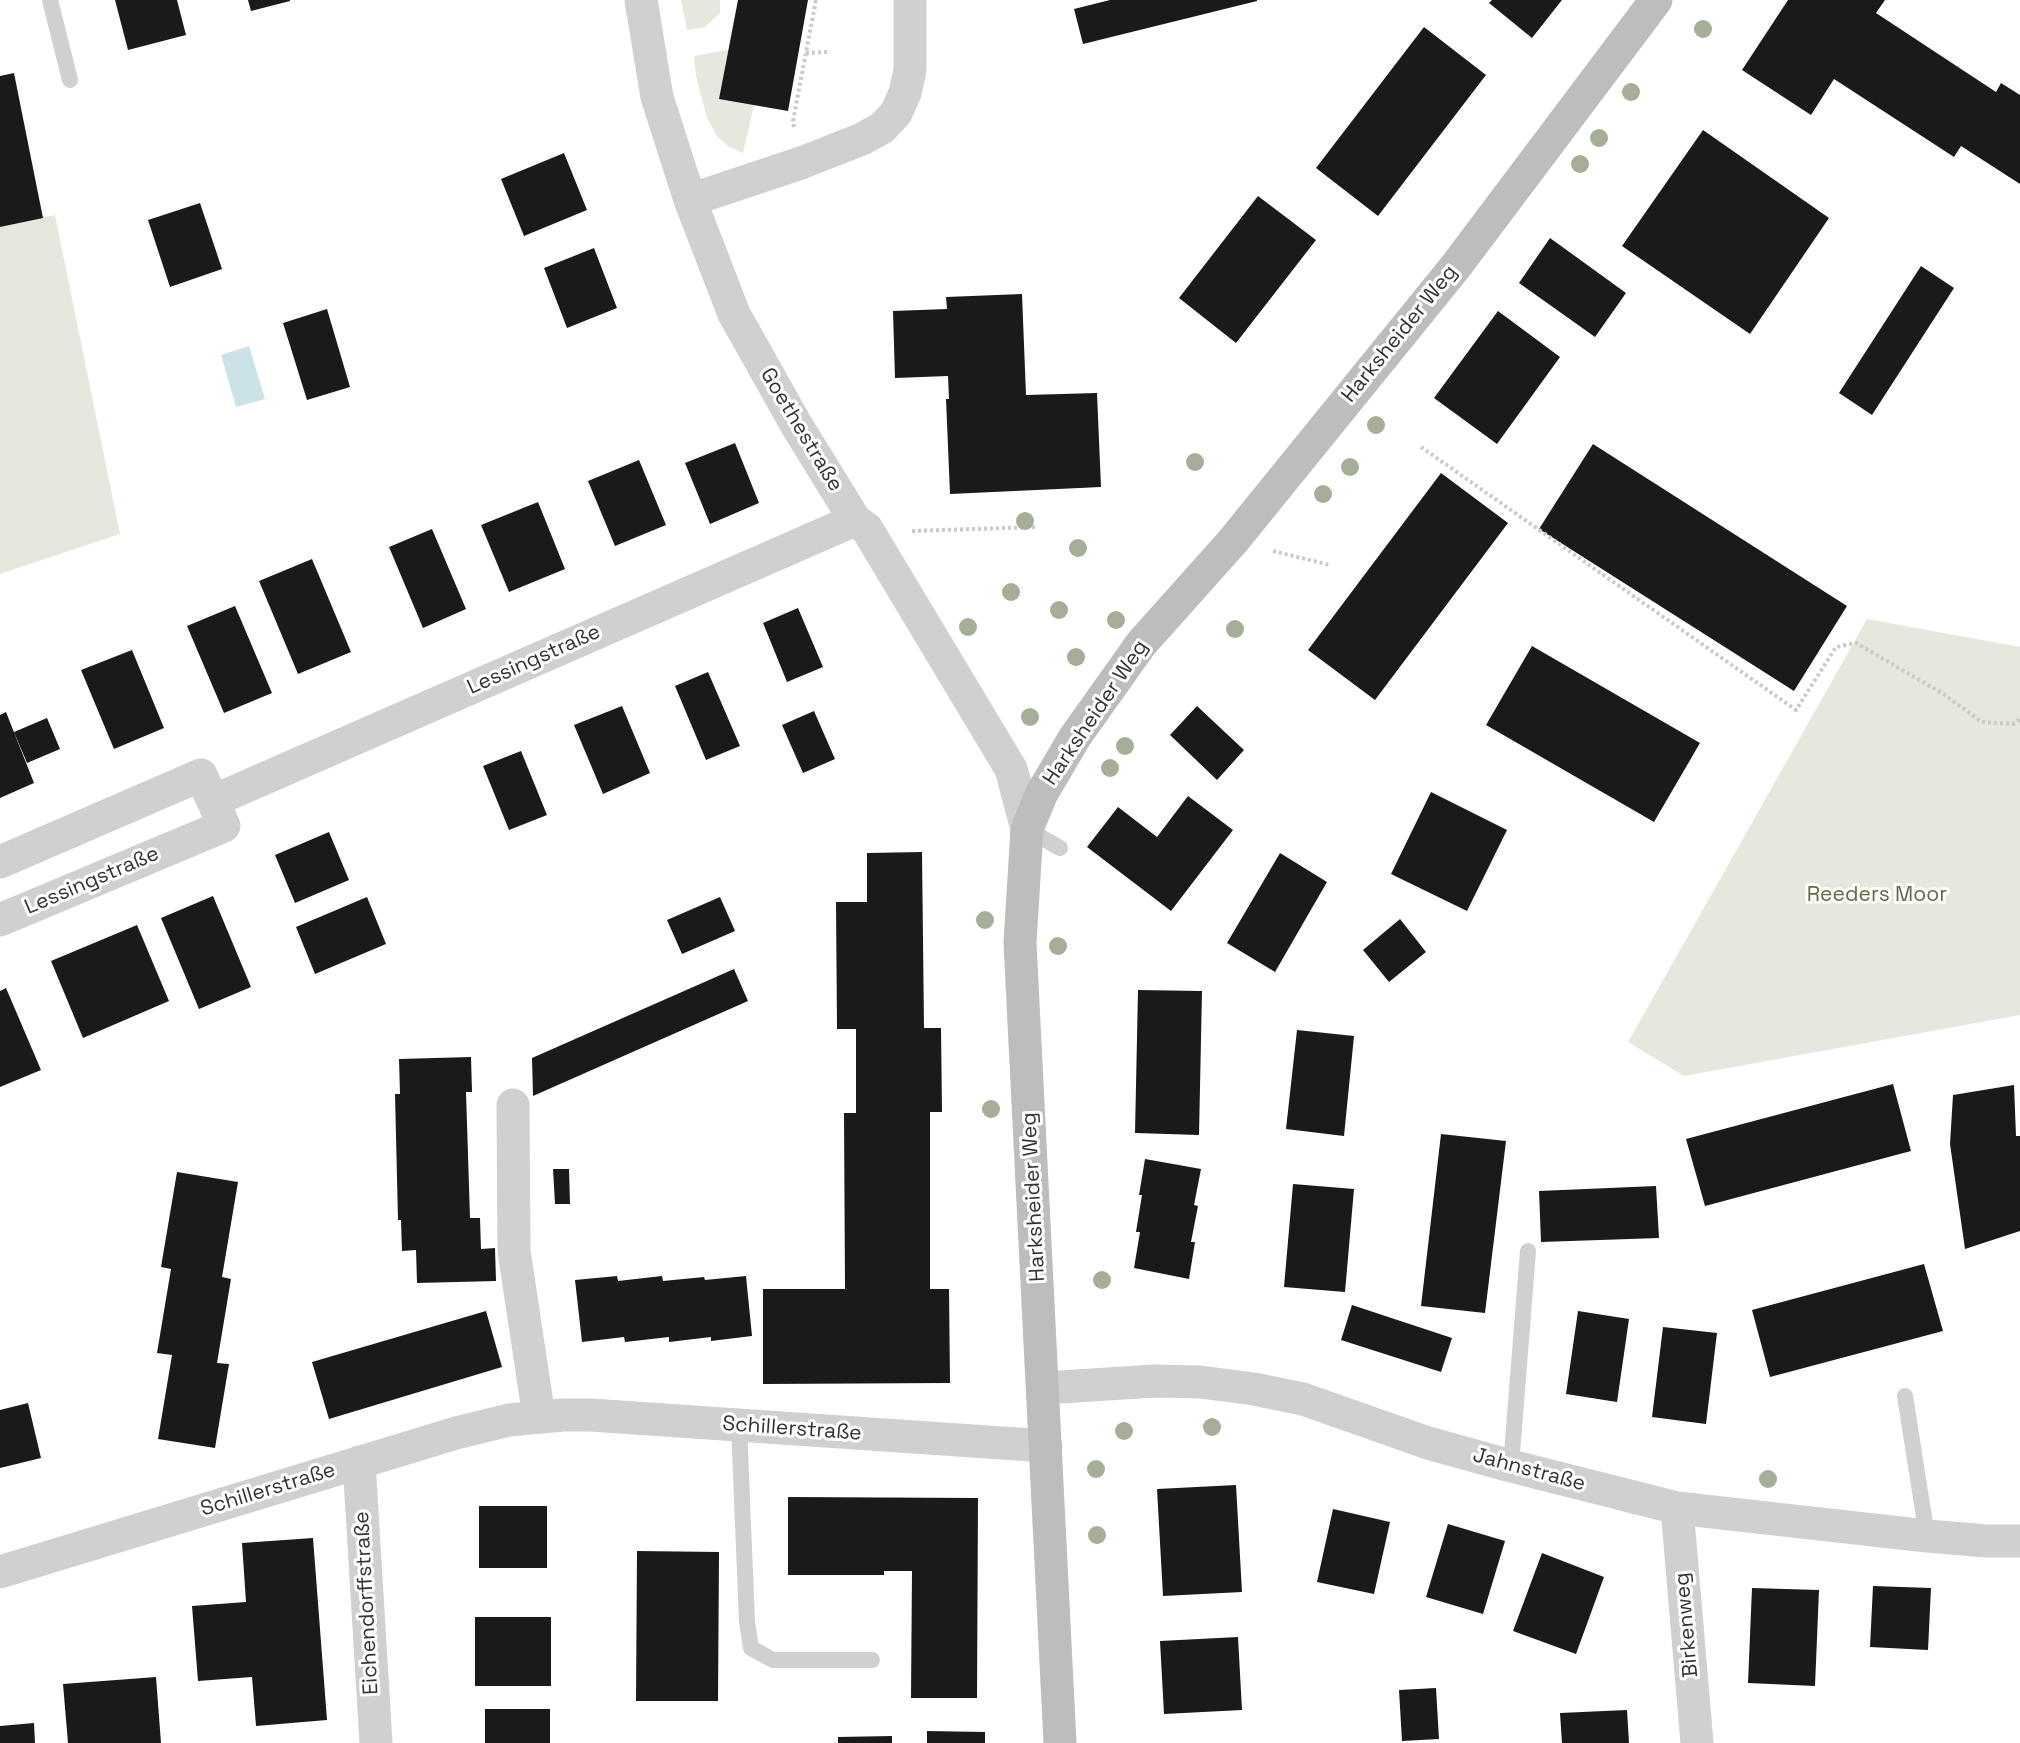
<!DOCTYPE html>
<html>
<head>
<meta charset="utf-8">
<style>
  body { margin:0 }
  canvas { display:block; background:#fff }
</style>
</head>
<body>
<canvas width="2020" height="1743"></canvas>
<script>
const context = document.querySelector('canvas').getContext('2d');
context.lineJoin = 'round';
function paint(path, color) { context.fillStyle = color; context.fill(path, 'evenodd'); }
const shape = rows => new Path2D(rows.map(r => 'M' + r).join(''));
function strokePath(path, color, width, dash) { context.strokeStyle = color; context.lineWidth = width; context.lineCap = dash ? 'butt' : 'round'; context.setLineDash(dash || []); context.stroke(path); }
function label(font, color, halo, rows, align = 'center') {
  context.font = font + ' "Space Grotesk",sans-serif'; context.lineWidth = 6; context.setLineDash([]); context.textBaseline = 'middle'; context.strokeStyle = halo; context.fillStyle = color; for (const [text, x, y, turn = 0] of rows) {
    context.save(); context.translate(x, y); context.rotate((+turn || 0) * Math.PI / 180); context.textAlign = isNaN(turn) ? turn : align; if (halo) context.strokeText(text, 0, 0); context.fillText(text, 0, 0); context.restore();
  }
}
paint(shape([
  [681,0,720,0,720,13,705,27,687,30],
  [728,50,720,98,754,105,743,153,728,146,717,136,707,118,696,76,694,56],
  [55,215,120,534,0,574,0,227],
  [1867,619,2020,647,2020,1015,1684,1076,1628,1042]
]), '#e5e9dd');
paint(shape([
  [249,346,265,399,236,407,221,355]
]), '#cbe2e8');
paint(shape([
  [115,0,177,0,186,35,128,50],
  [248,0,290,0,290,1,251,11],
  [738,0,808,0,788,111,719,99],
  [1110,0,1257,0,1257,1,1083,44,1074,9],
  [1492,0,1562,0,1532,38,1489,3],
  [1788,0,1885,0,1876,13,1996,92,2001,83,2020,95,2020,184,1961,146,1954,157,1834,79,1811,115,1742,70],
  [1424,27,1486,75,1378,216,1316,168],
  [14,73,43,218,0,227,0,76],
  [1703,130,1829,218,1750,334,1622,246],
  [564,153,587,210,524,236,501,179],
  [1258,196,1316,240,1236,343,1179,298],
  [200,203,222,269,170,287,148,220],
  [1550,238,1626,293,1595,337,1519,283],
  [594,248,617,308,567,328,544,268],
  [1921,266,1954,288,1872,415,1839,393],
  [1022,294,1026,395,1097,393,1101,487,950,494,946,399,949,399,948,376,895,378,893,311,947,309,946,297],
  [327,309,350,387,307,400,283,323],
  [1498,311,1560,357,1497,444,1434,398],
  [735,443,759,503,710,524,685,463],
  [1593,444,1847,606,1794,691,1539,529],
  [639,460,666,525,615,546,588,481],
  [1441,473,1508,523,1375,700,1308,650],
  [538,502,565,569,509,592,481,525],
  [432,529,466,609,423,628,389,547],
  [312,559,351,652,298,674,259,581],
  [235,606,272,693,224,713,187,626],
  [798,608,823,667,787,682,763,623],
  [1532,646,1700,743,1654,822,1486,725],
  [132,650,164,728,114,749,81,670],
  [708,672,740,746,706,760,675,686],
  [622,706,650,773,603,794,574,725],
  [1197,706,1244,750,1217,780,1170,735],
  [814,711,835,759,803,773,782,725],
  [6,712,34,783,0,798,0,715],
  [47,718,60,749,27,763,14,732],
  [521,751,547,815,509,830,483,766],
  [1431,792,1507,830,1467,911,1391,874],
  [1188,796,1233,830,1171,911,1087,847,1118,807,1157,837],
  [329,832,349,880,295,903,275,855],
  [922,852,924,1028,941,1028,942,1112,930,1112,930,1289,949,1289,950,1383,763,1384,763,1289,845,1289,844,1113,856,1113,856,1029,837,1029,836,902,867,902,867,853],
  [1280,853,1327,882,1275,972,1227,943],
  [213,896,251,987,199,1009,161,918],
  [367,897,386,944,315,974,296,927],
  [720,897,735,931,682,954,667,920],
  [1400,919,1426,952,1389,982,1363,950],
  [137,925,169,1001,83,1038,51,961],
  [734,969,748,1001,533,1096,532,1058],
  [6,988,41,1070,0,1087,0,991],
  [1138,990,1202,991,1199,1135,1135,1133],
  [1297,1030,1354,1036,1344,1136,1286,1129],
  [471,1057,472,1092,466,1092,470,1218,480,1218,481,1249,495,1248,496,1281,417,1283,416,1250,402,1251,401,1220,398,1220,395,1094,400,1094,399,1059],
  [1893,1084,1911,1151,1705,1206,1686,1139],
  [2014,1085,2016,1136,2020,1136,2020,1231,1965,1249,1950,1144,1953,1095],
  [1441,1134,1506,1141,1485,1313,1421,1306],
  [1145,1159,1201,1169,1194,1205,1198,1206,1191,1242,1195,1242,1189,1279,1134,1268,1140,1232,1136,1232,1142,1195,1139,1195],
  [553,1169,569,1169,570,1204,555,1204],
  [177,1172,238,1182,222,1277,231,1279,217,1363,229,1364,215,1448,158,1439,172,1355,157,1353,171,1269,161,1267],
  [1293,1184,1354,1189,1345,1292,1284,1287],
  [1656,1186,1659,1238,1541,1242,1539,1191],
  [1924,1264,1943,1331,1770,1377,1752,1310],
  [617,1276,618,1281,662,1276,663,1281,704,1277,705,1280,746,1276,752,1336,711,1341,711,1337,669,1342,669,1337,625,1342,624,1337,582,1342,575,1280],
  [1352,1305,1452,1338,1441,1372,1341,1340],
  [486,1311,502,1367,329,1419,312,1362],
  [1578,1311,1629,1319,1617,1402,1566,1394],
  [1663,1327,1717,1333,1706,1424,1652,1417],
  [28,1403,41,1458,0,1468,0,1410],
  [1236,1485,1242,1592,1163,1596,1157,1489],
  [788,1497,978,1498,977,1698,911,1698,912,1571,884,1571,884,1575,788,1575],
  [479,1506,547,1506,547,1568,479,1568],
  [1333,1509,1390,1522,1374,1594,1317,1582],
  [1448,1524,1505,1541,1483,1614,1426,1597],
  [313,1538,327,1720,256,1726,252,1677,198,1681,192,1606,246,1602,242,1543],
  [637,1551,719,1552,718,1701,636,1701],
  [1542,1553,1604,1577,1576,1654,1513,1631],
  [1873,1586,1931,1588,1928,1650,1870,1647],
  [1752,1588,1819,1590,1815,1686,1748,1683],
  [475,1617,551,1617,551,1686,475,1686],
  [1238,1637,1242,1710,1164,1714,1160,1641],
  [156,1677,161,1743,68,1743,63,1684],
  [1436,1688,1439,1739,1402,1741,1399,1690],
  [485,1709,550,1709,550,1743,485,1743],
  [1627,1710,1629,1743,1562,1743,1560,1713],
  [34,1723,35,1743,0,1743,0,1726],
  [927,1731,985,1732,985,1743,927,1743],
  [892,1736,892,1743,838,1743,838,1737]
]), '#1a1a1a');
strokePath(shape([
  [806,53,829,52],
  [794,127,793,121,816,0],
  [1421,447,1796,710,1836,647,1856,643,1945,695,1982,722,2013,724,2020,719],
  [912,531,1037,527],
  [1273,551,1330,565]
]), '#cacaca', 4, [3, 3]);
strokePath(shape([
  [50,0,70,80],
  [1027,829,1060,848],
  [1905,1396,1927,1536],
  [739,1425,747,1622,751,1648,773,1660,872,1660],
  [1511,1466,1528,1251]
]), '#d0d0d0', 16);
strokePath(shape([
  [641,0,657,97,690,200,734,314,797,426,855,520,867,529,1011,769,1027,829],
  [690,200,801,163,862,139,882,128,896,113,905,93,910,70,910,0],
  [0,862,201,775,213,801,855,520],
  [0,920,224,826,213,801],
  [513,1105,514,1251,539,1417],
  [1044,1388,1155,1381,1200,1382,1254,1389,1303,1399,1428,1443,1511,1466,1677,1508,1927,1536,1987,1541,2020,1541],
  [359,1462,376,1743],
  [1677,1508,1697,1743],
  [0,1572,456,1433,509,1420,563,1415,591,1415,1046,1446]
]), '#d0d0d0', 33);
strokePath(shape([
  [1060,1743,1020,943,1027,829,1042,793,1075,737,1141,644,1233,541,1456,266,1656,0]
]), '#bdbdbd', 33);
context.fillStyle = '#a6ae97';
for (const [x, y] of [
  [1703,29],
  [1631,92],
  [1599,138],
  [1580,164],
  [1376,425],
  [1195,462],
  [1350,467],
  [1323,494],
  [1025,521],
  [1078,548],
  [1011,592],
  [1059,610],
  [1116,620],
  [968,627],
  [1235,629],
  [1076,657],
  [1030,717],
  [1125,746],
  [1110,768],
  [985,920],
  [1058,946],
  [991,1109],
  [1102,1280],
  [1212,1427],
  [1124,1431],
  [1096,1469],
  [1768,1479],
  [1097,1535]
]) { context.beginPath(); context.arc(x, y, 9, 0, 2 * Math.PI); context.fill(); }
label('21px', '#333', '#fff', [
  ["Harksheider Weg",1400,334,-51],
  ["Goethestraße",801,430,59],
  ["Lessingstraße",534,660,-24],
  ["Harksheider Weg",1096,713,-56],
  ["Lessingstraße",92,881,-23],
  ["Harksheider Weg",1034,1197,-93],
  ["Schillerstraße",792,1429,4],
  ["Jahnstraße",1529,1470,15],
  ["Schillerstraße",268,1490,-17],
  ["Eichendorffstraße",367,1603,-93],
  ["Birkenweg",1687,1625,-95]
]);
label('21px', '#5d6c42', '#fff', [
  ["Reeders Moor",1877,895]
]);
</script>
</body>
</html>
